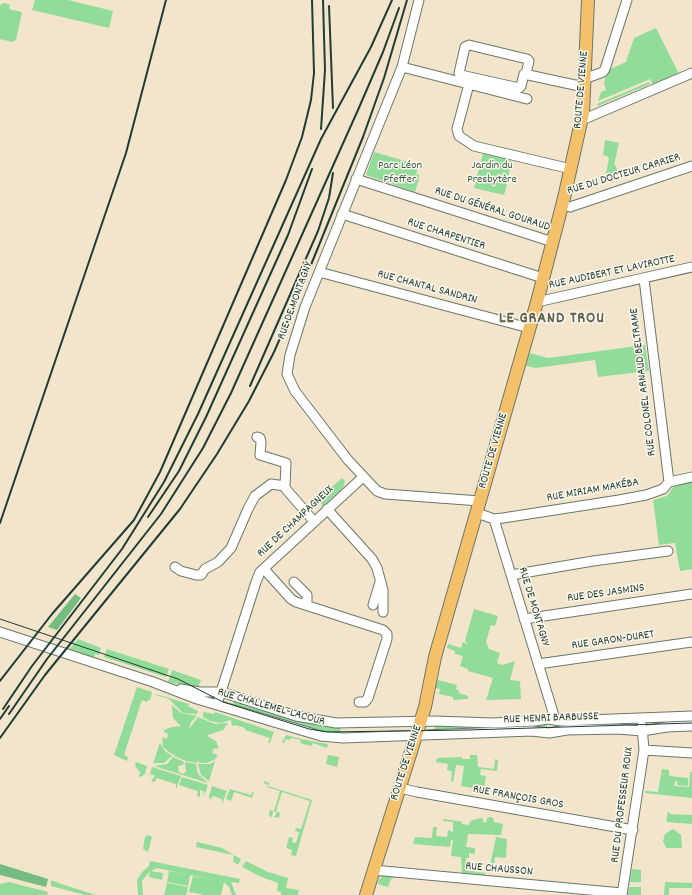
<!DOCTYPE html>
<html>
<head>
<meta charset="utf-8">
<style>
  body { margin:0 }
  canvas { display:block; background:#f3e5cb }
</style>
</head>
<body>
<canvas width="692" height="895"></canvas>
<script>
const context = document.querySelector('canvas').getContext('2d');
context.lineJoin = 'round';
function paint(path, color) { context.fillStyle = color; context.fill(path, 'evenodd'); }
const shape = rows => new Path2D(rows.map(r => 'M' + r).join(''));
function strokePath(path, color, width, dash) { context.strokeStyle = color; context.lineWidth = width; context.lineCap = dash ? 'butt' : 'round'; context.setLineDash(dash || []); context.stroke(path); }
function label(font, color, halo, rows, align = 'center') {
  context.font = font + ' Dekko,sans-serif'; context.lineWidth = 3; context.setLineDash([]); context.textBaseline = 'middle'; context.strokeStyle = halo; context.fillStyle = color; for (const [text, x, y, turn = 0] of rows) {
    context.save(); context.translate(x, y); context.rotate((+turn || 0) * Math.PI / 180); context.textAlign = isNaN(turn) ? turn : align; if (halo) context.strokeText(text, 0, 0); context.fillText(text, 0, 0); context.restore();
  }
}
paint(shape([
  [35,0,68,0,113,11,109,28,32,10],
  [4,3,10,5,9,9,22,12,16,40,12,42,0,39,0,7,1,4],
  [656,28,680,76,654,87,650,79,598,101,601,92,606,90,604,83,608,70,626,62,634,38],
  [649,82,650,84,598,106,597,104],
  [605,140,619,143,614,165,616,166,618,174,605,179,609,158,607,156,603,155],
  [374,152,419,165,416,174,419,175,419,179,415,192,366,175],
  [483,153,509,159,512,163,508,176,505,175,503,182,507,184,504,195,474,188],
  [645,345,649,371,598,377,595,360,536,368,526,366,530,353,548,358],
  [342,478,345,481,343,488,323,506,318,499],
  [692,482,692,569,680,571,675,543,659,545,653,500,667,496,675,485],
  [474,609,498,616,495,626,491,625,486,642,489,649,500,653,497,663,503,665,515,661,510,680,520,681,521,699,486,700,493,678,468,671,468,669,460,666,463,656,455,654,455,651,447,648,448,644,461,648,463,642,468,644,465,641],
  [78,639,101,648,99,655,95,654,94,658,68,651],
  [107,649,169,669,166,677,104,657],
  [172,670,201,680,198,688,168,682],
  [438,680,457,685,456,689,459,691,459,693,468,696,468,699,453,700,453,697,439,694,440,689,435,688],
  [137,687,152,692,150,700,148,700,147,702,142,700,124,755,128,757,127,761,114,755],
  [156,694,189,704,188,706,198,711,197,714,183,713,169,699,156,695],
  [234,699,340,725,341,736,321,734,232,708],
  [172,705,181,713,197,716,191,722,189,729,198,717,215,724,228,723,223,730,208,735,207,736,216,741,219,749,214,748,212,753,218,755,214,760,206,763,199,763,198,760,197,763,186,761,174,756,175,753,173,755,163,747,162,737,167,739,168,734,164,732,164,730,172,727,181,726,173,718],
  [203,712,214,714,215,712,274,732,270,743,268,743,270,738,245,730,245,728,235,725,232,726,231,720,221,723,210,721,203,717],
  [547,723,547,731,433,733,436,724],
  [286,735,301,739,328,744,327,748,313,743,311,746,300,743,301,740,291,738,290,740,286,739,284,743,282,743],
  [160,743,165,751,172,756,164,763,153,763],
  [328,755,339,757,337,767,326,764],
  [470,755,477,755,478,767,494,769,495,759,498,760,497,771,481,769,480,775,486,776,484,790,461,786,464,766,456,765,453,782,451,781,452,771,447,770,448,764,436,762,437,758,462,757,462,759,470,759],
  [173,757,184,762,183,765,178,766,179,772,183,774,186,772,185,762,196,764,198,774,208,783,154,766,167,764],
  [215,761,209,781,201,775,198,764,210,764],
  [136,762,147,766,145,774,141,777,139,776,140,772,135,766],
  [152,767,181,776,176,789,176,784,156,778,155,782,151,781,155,776,151,774,149,778],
  [662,769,669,770,669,776,688,778,688,786,677,785,677,781,675,781,674,786,689,787,690,772,692,772,692,798,645,793,645,791,658,792],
  [182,777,208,785,205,794,203,795,202,795,205,792,200,790,200,797,197,796,198,791,179,785],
  [264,781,269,783,268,786,312,800,296,856,291,855,292,850,286,848,289,837,293,838,292,842,296,843,299,832,295,831,296,828,301,829,310,801,282,792,276,811,280,813,279,818,274,817,277,813,273,811,272,817,269,816,270,810,274,811,280,791,267,787,268,785,264,783],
  [212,786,227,791,222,804,222,799,213,796,210,800,209,796],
  [230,789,251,795,253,791,254,792,252,798,234,792,231,801,226,799],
  [668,811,670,814,692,815,692,824,666,822],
  [490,817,493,818,494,822,503,824,501,835,468,834,466,847,475,848,475,854,469,853,469,858,466,858,465,870,485,873,485,875,462,873,461,857,451,856,453,840,451,840,450,847,413,844,415,837,432,838,433,827,437,827,436,836,447,837,448,830,453,832,453,822,443,821,444,819,462,822,462,824,469,825,470,821,481,818,483,819,483,822,486,823,487,818],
  [673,829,681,835,682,848,666,848,663,841,665,834],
  [148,835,152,837,148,852,143,849,145,837],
  [496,837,507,839,506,858,495,857,493,871,491,871,491,861],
  [197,842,222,848,241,859,238,865,233,861,234,855,196,847],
  [150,861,240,879,239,883,231,882,236,895,232,895,229,887,224,882,221,895,204,895,189,892,193,876,223,882,157,868,151,871,163,873,162,880,149,877,150,871,142,881,143,895,138,895,137,880,142,872,149,866],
  [246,861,268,872,288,878,286,888,299,890,298,895,281,895,281,892,277,891,278,883,259,876,242,867],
  [632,869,641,870,641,882,630,882],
  [169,871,190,875,188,886,167,882],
  [384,874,396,876,391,879,388,887,378,884,379,879,382,878,380,876],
  [51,880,61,884,96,895,85,895,51,886],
  [9,882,48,892,47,895,0,895,0,884],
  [665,882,692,883,692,888,669,888,669,895,664,895],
  [167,883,188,887,186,895,164,895],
  [629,887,641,887,641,895,628,895]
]), '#91dc98');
paint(shape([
  [75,594,81,598,57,630,48,627],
  [0,864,48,879,46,887,0,875]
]), '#74bc80');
const minor = shape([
  [419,0,402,67,305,307,290,355,287,374,295,391,348,460,377,491,385,494,480,501],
  [402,67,527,99],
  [526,74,529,61,527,59,469,45,465,47,459,73,461,75,519,88,521,86,524,74,584,87],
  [584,79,603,72,605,69,627,0],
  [469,84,457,129,459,136,474,146,571,169],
  [582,120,692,73],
  [356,179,553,242],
  [563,205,570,207,692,166],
  [342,214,543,278],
  [319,272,529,328],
  [644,279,669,482],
  [537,302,692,267],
  [669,482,692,477],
  [285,486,285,488,311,518],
  [327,509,372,559,377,568,383,590,383,612],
  [477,513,494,519,503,518,619,500,646,495,663,489,669,482],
  [494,519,555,719],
  [175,567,181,571,196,575,201,575,205,569,218,562,231,548,248,509,255,496,271,484,285,486,286,463,260,455,261,442,260,438,257,437],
  [264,569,291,599,296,602,383,630,387,634,387,639,368,698,365,702,359,702],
  [517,574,593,561,668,551],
  [294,582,307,595,307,605],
  [373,605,380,582],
  [524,619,692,594],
  [0,632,153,682,197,699,321,736,343,738,532,731,549,733,567,730,618,729,642,731,667,727,692,726],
  [538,664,692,642],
  [181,689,200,692,221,692,296,716,336,723,435,721,492,723,535,721,548,719,561,721,692,716],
  [219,698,256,582,260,572,363,477],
  [644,750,692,753],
  [400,788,417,792,633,830],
  [373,870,622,893],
  [622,895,644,750,642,726]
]);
const major = shape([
  [366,895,425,707,435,657,537,302,564,198,583,113,588,0]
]);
strokePath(minor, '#697869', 11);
strokePath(major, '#697869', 14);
strokePath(minor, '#fff', 9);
strokePath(major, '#f4c16a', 12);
strokePath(shape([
  [0,619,178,679,223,702,309,729,327,732,468,730,692,723]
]), '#1f3d34', 1);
strokePath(shape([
  [329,6,333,108],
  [321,129,325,70,323,0],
  [250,386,318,231,329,198,333,173],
  [148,517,179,471,206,417,288,235,312,169],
  [0,523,126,153,166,0],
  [0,681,52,614,134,520,160,472,286,180,302,137,311,100,314,73,312,0],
  [3,709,32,666,122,549,164,482,198,414,321,139,371,47,392,0],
  [9,714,47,659,161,514,203,448,231,393,358,110,383,52,399,8],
  [0,719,9,706],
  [0,738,45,675,180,509,217,454,249,401,274,352,293,309,363,137,384,78,407,0]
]), '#1f3d34', 2);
label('12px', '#1f3d34', '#fbf7ec', [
  ["ROUTE DE VIENNE",582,90,-85],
  ["RUE DU DOCTEUR CARRIER",624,175,-17],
  ["RUE DU GÉNÉRAL GOURAUD",492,210,18],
  ["RUE CHARPENTIER",446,235,18],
  ["RUE AUDIBERT ET LAVIROTTE",612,273,-12],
  ["RUE CHANTAL SANDRIN",427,288,15],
  ["RUE DE MONTAGNY",296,301,-70],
  ["RUE COLONEL ARNAUD BELTRAME",644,382,-97],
  ["ROUTE DE VIENNE",494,451,-74],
  ["RUE MIRIAM MAKÉBA",593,491,-10],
  ["RUE DE CHAMPAGNEUX",296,522,-43],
  ["RUE DES JASMINS",606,594,-8],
  ["RUE DE MONTAGNY",533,607,73],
  ["RUE GARON-DURET",613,641,-8],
  ["RUE CHALLEMEL-LACOUR",271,708,16],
  ["RUE HENRI BARBUSSE",551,719,-2],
  ["ROUTE DE VIENNE",407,763,-72],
  ["RUE FRANÇOIS GROS",518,798,10],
  ["RUE DU PROFESSEUR ROUX",623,805,-83],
  ["RUE CHAUSSON",499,870,5]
]);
label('12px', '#365d48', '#fbf7ec', [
  ["Parc Léon",400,166],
  ["Pfeffer",400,180],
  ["Jardin du",492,166],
  ["Presbytère",492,180]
]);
context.letterSpacing = '1px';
label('bold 16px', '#60604f', '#fbf7ec', [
  ["LE GRAND TROU",552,320]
]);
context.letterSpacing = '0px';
</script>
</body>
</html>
